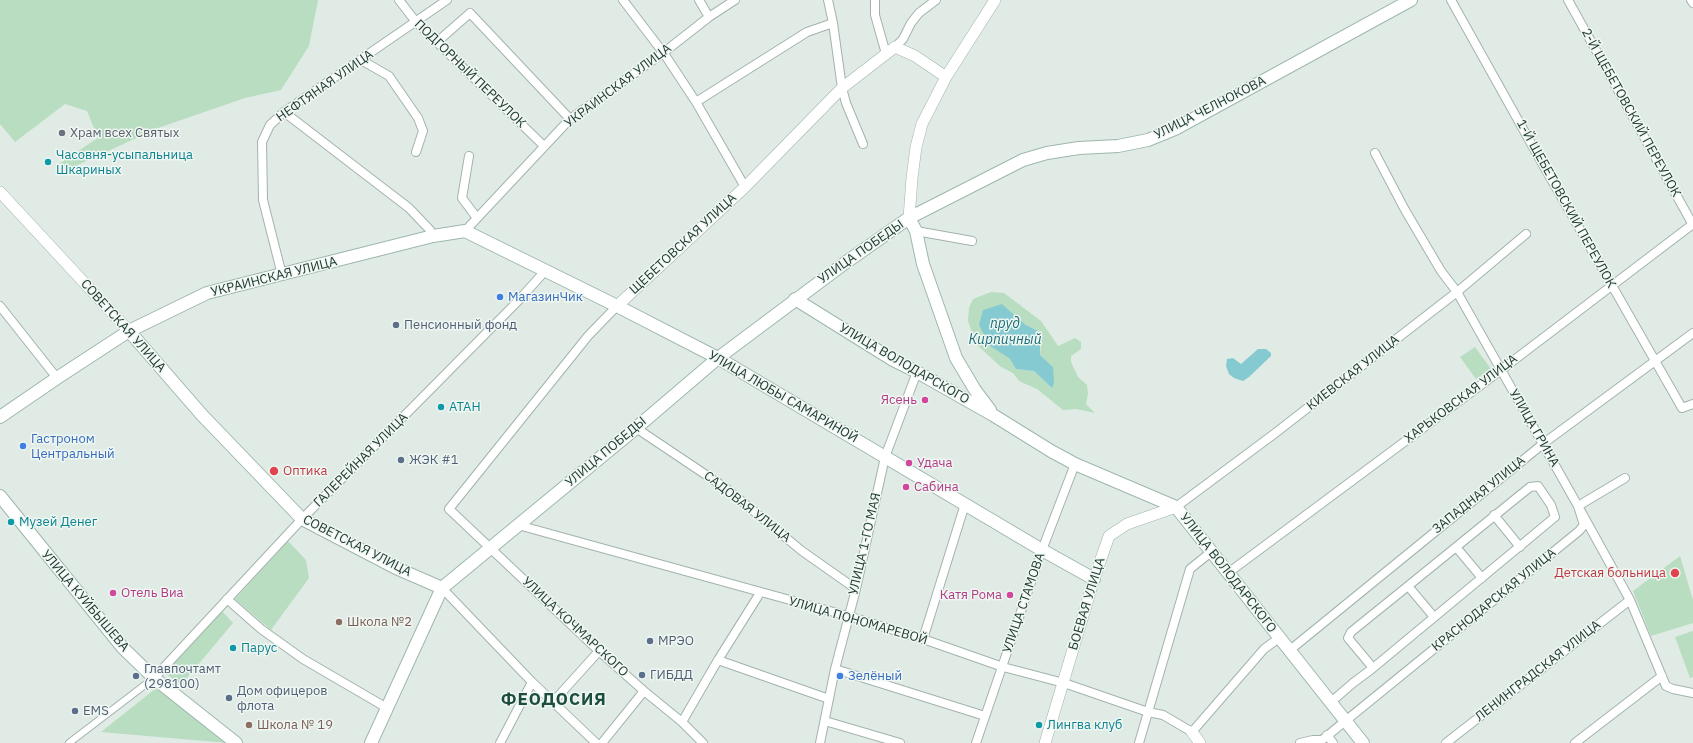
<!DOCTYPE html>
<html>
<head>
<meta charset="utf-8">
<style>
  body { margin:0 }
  canvas { display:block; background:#e0ebe5 }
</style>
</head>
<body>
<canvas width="1693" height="743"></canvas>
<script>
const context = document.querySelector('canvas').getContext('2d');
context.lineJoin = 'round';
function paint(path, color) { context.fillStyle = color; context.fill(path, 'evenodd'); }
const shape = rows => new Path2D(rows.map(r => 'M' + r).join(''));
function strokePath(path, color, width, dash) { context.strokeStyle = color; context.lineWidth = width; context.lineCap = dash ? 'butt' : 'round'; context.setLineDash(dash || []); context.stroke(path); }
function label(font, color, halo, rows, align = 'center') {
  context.font = font + ' "IBM Plex Sans",sans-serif'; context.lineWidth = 3; context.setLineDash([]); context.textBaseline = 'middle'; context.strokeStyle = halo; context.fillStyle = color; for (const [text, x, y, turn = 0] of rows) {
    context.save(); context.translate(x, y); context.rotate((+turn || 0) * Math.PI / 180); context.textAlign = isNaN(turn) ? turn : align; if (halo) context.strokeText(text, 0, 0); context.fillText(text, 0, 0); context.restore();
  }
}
paint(shape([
  [0,0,318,0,309,46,281,90,245,98,158,128,67,170,60,163,98,138,87,111,65,104,15,142,0,124],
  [991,292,1004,293,1041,321,1058,346,1075,338,1081,342,1081,349,1071,356,1071,362,1078,377,1087,385,1088,394,1086,404,1095,413,1076,409,1063,410,1037,389,1019,381,1013,373,1001,367,976,344,968,321,969,308,973,299],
  [1002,304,1026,325,1040,332,1041,345,1040,355,1053,367,1052,388,1034,371,1016,369,1009,358],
  [1475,347,1491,369,1476,379,1460,357],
  [288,541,306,560,309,578,271,630,235,599],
  [1680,556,1693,600,1693,623,1651,636,1633,591],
  [222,611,233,623,181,685,165,673],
  [1693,631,1693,677,1690,678,1675,637],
  [160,685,228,743,101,732]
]), '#b8ddc0');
paint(shape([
  [1002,304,1026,325,1040,332,1040,355,1053,367,1054,383,1052,388,1034,371,1016,369,1009,358,990,346,979,325,983,310],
  [1258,349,1266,349,1271,353,1271,356,1249,377,1243,381,1234,378,1229,374,1226,366,1227,359,1233,358,1241,364]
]), '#86cad1');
const pedestrian = shape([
  [69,743,154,678]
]);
const minor = shape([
  [399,0,416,22,544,146],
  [623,0,665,55,696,102,745,187],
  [699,0,709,17],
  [828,0,833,23,842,88,846,103,863,144],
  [875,0,875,15,886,54],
  [1451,0,1542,163,1682,408,1693,404],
  [1568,0,1693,225],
  [1691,0,1693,3],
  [437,42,470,13,570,119],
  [895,47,903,39,911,23,919,13,936,0],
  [361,60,389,76,418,118,423,131,416,152],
  [696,102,807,32,833,23],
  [284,112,409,208,430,230,433,236],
  [1375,153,1405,210,1441,271,1457,292,1578,506,1630,600,1666,686,1673,689,1693,693],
  [469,156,462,198,477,218],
  [465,231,570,119,663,53,709,17,735,0],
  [916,231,972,241],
  [282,275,263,200,262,142,270,125,284,112,447,0],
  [0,306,57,378],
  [617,306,588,336,449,509,599,651,644,691,682,722,703,743],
  [636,428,727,489,802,551,856,589],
  [1176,507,1274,434,1457,292,1526,234],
  [1494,515,1520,547],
  [518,525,848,616,923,639,1003,667,1064,683,1148,712,1163,715,1192,732,1264,649,1279,638],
  [1456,547,1482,578],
  [1228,573,1501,370,1693,224],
  [442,588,532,682,596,743],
  [227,599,261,629,303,659,387,708],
  [923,639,965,504],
  [1290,650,1544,443,1693,333],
  [718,660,829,699],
  [1373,668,1348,638,1351,632,1408,586],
  [835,669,985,716],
  [154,678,302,519,519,300,545,271],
  [553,702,599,651],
  [1331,702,1353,683,1373,668,1555,517,1551,505,1538,486,1530,487,1408,586,1434,617],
  [825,721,900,743],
  [682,722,718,660,760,593],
  [1327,735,1333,743],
  [500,743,532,682],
  [602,743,644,691],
  [820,743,835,669,856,589,885,457,917,372],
  [976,743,1042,550,1075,464],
  [1139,743,1190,569,1211,552],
  [1300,743,1313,740,1322,740,1579,531,1584,525,1578,506,1625,478],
  [1446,743,1630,600],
  [1575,743,1662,676]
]);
const tertiary = shape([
  [0,192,129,331],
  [909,218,912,178,916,147,922,124,946,77,995,0],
  [617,306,745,187,842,88,895,47,915,56,946,77],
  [1192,732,1200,743],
  [1045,743,1094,579,1109,536,1127,524,1176,507]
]);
const secondary = shape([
  [909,218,916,231,923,264,956,358,975,390,990,410],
  [795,299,893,360,917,372,993,415,1051,451,1075,464,1176,507,1363,743],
  [129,331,202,415,302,519,396,568,442,588],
  [0,417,57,378,129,331,207,293,433,236,465,231,617,306,718,358,1042,550,1094,579],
  [0,496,123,648,154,678,236,743],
  [371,743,442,588,636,428,718,358,845,263,909,218,1023,160,1047,153,1079,148,1118,146,1148,140,1175,129,1411,0]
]);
strokePath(pedestrian, '#a3b3ac', 8);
strokePath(minor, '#a3b3ac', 10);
strokePath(tertiary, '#a3b3ac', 12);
strokePath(secondary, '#9eb7ad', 14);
strokePath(pedestrian, '#fff', 6);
strokePath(minor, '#fff', 8);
strokePath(tertiary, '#fff', 11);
strokePath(secondary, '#fff', 12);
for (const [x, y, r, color] of [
  [62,133,4,"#6b7280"],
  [48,162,4,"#0f9aa8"],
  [500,297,4,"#3f7fe0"],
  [396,325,4,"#5c6f8a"],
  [925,400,4,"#d1479c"],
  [441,407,4,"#0f9aa8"],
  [23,446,4,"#3f7fe0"],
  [401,460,4,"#5c6f8a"],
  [909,463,4,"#d1479c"],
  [274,471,5,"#e0444e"],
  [906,487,4,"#d1479c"],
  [11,522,4,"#0f9aa8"],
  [1675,573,5,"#e0444e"],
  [113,593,4,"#d1479c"],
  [1010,595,4,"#d1479c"],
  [339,622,4,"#8d6e63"],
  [650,641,4,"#5c6f8a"],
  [233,648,4,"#0f9aa8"],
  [642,675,4,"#5c6f8a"],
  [136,676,4,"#5c6f8a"],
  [840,676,4,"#3f7fe0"],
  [229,698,4,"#5c6f8a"],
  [75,711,4,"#5c6f8a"],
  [249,725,4,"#8d6e63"],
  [1039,725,4,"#0f9aa8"]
]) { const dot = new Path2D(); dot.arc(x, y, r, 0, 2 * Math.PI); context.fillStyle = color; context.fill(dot); strokePath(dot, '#f0f7f3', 1.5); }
label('13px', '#203b32', '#f0f7f3', [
  ["ПОДГОРНЫЙ ПЕРЕУЛОК",470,74,44],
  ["НЕФТЯНАЯ УЛИЦА",325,86,-35],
  ["УКРАИНСКАЯ УЛИЦА",618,86,-37],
  ["УЛИЦА ЧЕЛНОКОВА",1210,108,-27],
  ["2-Й ЩЕБЕТОВСКИЙ ПЕРЕУЛОК",1631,113,61],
  ["1-Й ЩЕБЕТОВСКИЙ ПЕРЕУЛОК",1566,204,61],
  ["ЩЕБЕТОВСКАЯ УЛИЦА",683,244,-43],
  ["УЛИЦА ПОБЕДЫ",861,252,-35],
  ["УКРАИНСКАЯ УЛИЦА",274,277,-14],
  ["СОВЕТСКАЯ УЛИЦА",123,326,48],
  ["УЛИЦА ВОЛОДАРСКОГО",904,364,30],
  ["КИЕВСКАЯ УЛИЦА",1353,373,-38],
  ["УЛИЦА ЛЮБЫ САМАРИНОЙ",783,397,30],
  ["ХАРЬКОВСКАЯ УЛИЦА",1461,399,-37],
  ["УЛИЦА ГРИНА",1534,428,60],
  ["УЛИЦА ПОБЕДЫ",606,452,-40],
  ["ГАЛЕРЕЙНАЯ УЛИЦА",361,460,-45],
  ["ЗАПАДНАЯ УЛИЦА",1479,495,-39],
  ["САДОВАЯ УЛИЦА",747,507,38],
  ["УЛИЦА 1-ГО МАЯ",865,544,-77],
  ["СОВЕТСКАЯ УЛИЦА",357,546,27],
  ["УЛИЦА ВОЛОДАРСКОГО",1228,573,52],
  ["КРАСНОДАРСКАЯ УЛИЦА",1494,600,-39],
  ["УЛИЦА КУЙБЫШЕВА",85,601,50],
  ["УЛИЦА СТАМОВА",1024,603,-71],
  ["БОЕВАЯ УЛИЦА",1087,604,-73],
  ["УЛИЦА ПОНОМАРЕВОЙ",858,621,16],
  ["УЛИЦА КОЧМАРСКОГО",575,627,43],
  ["ЛЕНИНГРАДСКАЯ УЛИЦА",1538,671,-38]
]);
label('13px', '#5b616d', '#f0f7f3', [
  ["Храм всех Святых",70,133]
], 'left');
label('13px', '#0d838f', '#f0f7f3', [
  ["Часовня-усыпальница",56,155],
  ["Шкариных",56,170],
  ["АТАН",449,407],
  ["Музей Денег",19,522],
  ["Парус",241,648],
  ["Лингва клуб",1047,725]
], 'left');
label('13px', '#366cbe', '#f0f7f3', [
  ["МагазинЧик",508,297],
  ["Гастроном",31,439],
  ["Центральный",31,454],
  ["Зелёный",848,676]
], 'left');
label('13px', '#4e5e75', '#f0f7f3', [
  ["Пенсионный фонд",404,325],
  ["ЖЭК #1",409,460],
  ["МРЭО",658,641],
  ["Главпочтамт",144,669],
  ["(298100)",144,684],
  ["ГИБДД",650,675],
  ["Дом офицеров",237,691],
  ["флота",237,706],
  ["EMS",83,711]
], 'left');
label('13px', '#b23c85', '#f0f7f3', [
  ["Ясень",917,400,"right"],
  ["Удача",917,463],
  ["Сабина",914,487],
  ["Отель Виа",121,593],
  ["Катя Рома",1002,595,"right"]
], 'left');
label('13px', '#be3a42', '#f0f7f3', [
  ["Оптика",283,471],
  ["Детская больница",1666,573,"right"]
], 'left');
label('13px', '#785e54', '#f0f7f3', [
  ["Школа №2",347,622],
  ["Школа № 19",257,725]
], 'left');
label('italic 14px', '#1a6d77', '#f0f7f3', [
  ["пруд",1005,324],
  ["Кирпичный",1005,340]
]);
context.letterSpacing = '1px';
label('bold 17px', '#1c4d3f', '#f0f7f3', [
  ["ФЕОДОСИЯ",554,700]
]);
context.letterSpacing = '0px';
</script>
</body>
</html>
